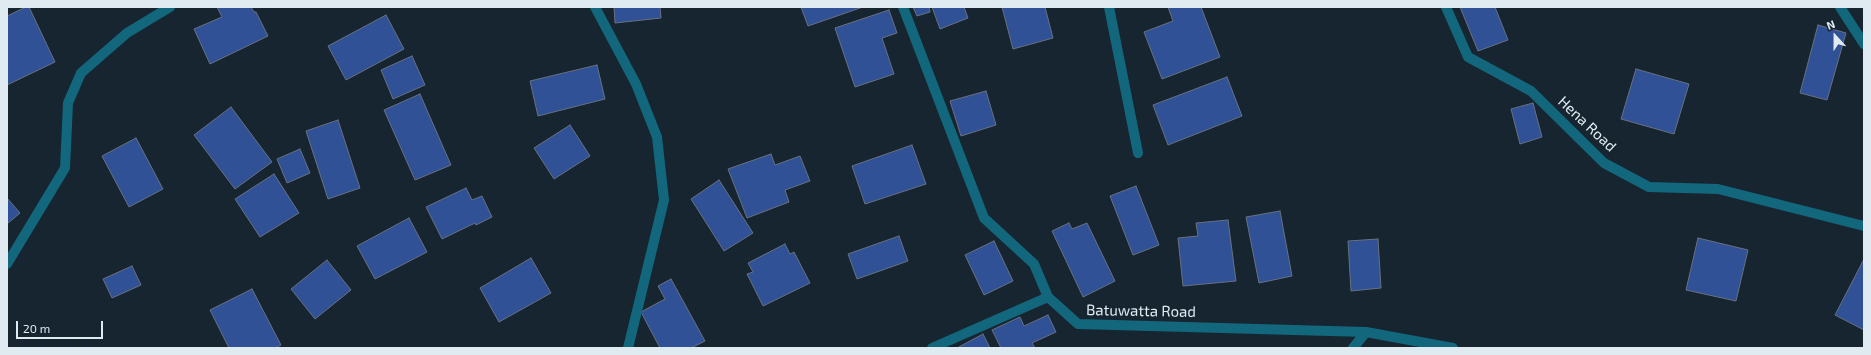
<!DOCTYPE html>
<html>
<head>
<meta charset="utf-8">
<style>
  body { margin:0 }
  #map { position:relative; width:1871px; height:355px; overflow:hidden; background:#162530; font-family:"Exo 2",sans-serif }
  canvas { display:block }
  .frame { position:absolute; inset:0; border:8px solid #e0eaf1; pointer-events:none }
  .north { position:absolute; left:1815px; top:16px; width:40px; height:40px; -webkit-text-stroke:3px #162530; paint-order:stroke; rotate:339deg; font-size:11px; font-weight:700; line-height:16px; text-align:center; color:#e0eaf1 }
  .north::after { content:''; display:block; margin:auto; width:14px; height:18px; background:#e0eaf1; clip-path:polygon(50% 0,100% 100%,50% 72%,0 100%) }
  .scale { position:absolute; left:16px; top:321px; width:87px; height:18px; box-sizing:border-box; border:2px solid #e0eaf1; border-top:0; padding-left:5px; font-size:12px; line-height:14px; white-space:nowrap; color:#e0eaf1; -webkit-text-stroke:3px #162530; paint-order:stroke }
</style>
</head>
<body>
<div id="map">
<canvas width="1871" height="355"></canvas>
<div class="frame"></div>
<div class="north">N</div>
<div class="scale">20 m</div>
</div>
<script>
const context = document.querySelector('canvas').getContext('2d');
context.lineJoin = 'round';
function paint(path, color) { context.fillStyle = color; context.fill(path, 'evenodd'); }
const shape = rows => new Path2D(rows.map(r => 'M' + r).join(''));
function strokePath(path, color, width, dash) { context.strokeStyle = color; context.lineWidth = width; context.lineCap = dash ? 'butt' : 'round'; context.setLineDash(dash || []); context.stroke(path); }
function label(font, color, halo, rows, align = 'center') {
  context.font = font + ' "Exo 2",sans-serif'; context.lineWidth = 3; context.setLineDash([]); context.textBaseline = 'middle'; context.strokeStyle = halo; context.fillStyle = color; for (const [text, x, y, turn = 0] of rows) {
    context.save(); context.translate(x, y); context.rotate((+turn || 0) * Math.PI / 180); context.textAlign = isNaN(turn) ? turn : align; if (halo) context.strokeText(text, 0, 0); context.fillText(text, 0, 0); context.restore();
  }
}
const building = shape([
  [26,7,29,7,55,62,7,85,7,16,26,7],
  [217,7,251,7,254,12,256,12,268,36,210,64,194,29,222,17,217,7],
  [614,7,660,7,661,18,615,23,614,7],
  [801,7,863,7,808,26,801,7],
  [913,7,929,7,930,12,917,16,913,7],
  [932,7,964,7,968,18,940,29,932,7],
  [1002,7,1045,7,1053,38,1013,49,1002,7],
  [1168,7,1201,7,1220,57,1162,79,1144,32,1173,21,1168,7],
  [1460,7,1495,7,1508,40,1478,51,1460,7],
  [889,10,897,33,882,38,894,74,855,87,835,28,889,10],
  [386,15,404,49,346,80,328,46,386,15],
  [1818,25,1846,33,1827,100,1800,93,1818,25],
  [412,56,425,85,393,99,381,70,412,56],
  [597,65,605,99,538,116,530,81,597,65],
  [1636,69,1689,84,1674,134,1621,119,1636,69],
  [1227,77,1242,116,1168,145,1153,105,1227,77],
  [986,91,996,125,961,136,950,101,986,91],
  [420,94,451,165,415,180,384,110,420,94],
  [1533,103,1542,137,1520,144,1511,109,1533,103],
  [231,107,272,162,235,189,194,135,231,107],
  [338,120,360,188,328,199,306,131,338,120],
  [570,125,590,156,554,179,534,148,570,125],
  [136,138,163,189,129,207,102,156,136,138],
  [912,145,926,184,865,204,852,166,912,145],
  [300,149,310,173,287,183,277,159,300,149],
  [771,154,775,165,800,156,810,181,785,190,789,202,747,218,728,169,771,154],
  [274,174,299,213,260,237,235,199,274,174],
  [719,180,753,233,724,251,691,199,719,180],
  [1136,186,1159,245,1133,255,1110,196,1136,186],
  [466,188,472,200,482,196,492,217,476,225,475,223,442,239,426,207,466,188],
  [7,198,20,213,7,224,7,198],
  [1280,211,1292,276,1259,283,1246,217,1280,211],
  [409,218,427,252,375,279,357,246,409,218],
  [1228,220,1236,281,1183,286,1178,238,1198,236,1196,223,1228,220],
  [1069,223,1072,229,1087,223,1115,281,1083,297,1052,231,1069,223],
  [899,236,908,261,857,279,848,254,899,236],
  [1698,238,1748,250,1736,301,1686,290,1698,238],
  [1378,239,1381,288,1351,291,1348,241,1378,239],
  [994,241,1013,281,984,295,965,255,994,241],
  [785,244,790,254,794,252,810,283,763,306,747,274,753,272,748,263,785,244],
  [531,258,551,293,499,322,480,288,531,258],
  [1864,259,1864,330,1835,315,1864,259],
  [327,260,351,290,315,319,291,289,327,260],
  [132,266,141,285,112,298,103,279,132,266],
  [671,279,705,341,691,348,660,348,641,312,665,299,658,286,671,279],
  [252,289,281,345,275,348,229,348,210,310,252,289],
  [1048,315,1056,332,1032,343,1035,348,1001,348,992,330,1020,317,1024,326,1048,315],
  [983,334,990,348,957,348,983,334]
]);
paint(building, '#305196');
strokePath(building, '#687182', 1);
strokePath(shape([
  [595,7,636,84,657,137,664,200,628,348],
  [903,7,984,218,1034,264,1048,297,1078,324,1366,332,1453,348],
  [1109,7,1138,153],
  [1446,7,1468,57,1531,91,1604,163,1649,187,1718,189,1864,226],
  [1840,7,1864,44],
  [7,264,65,168,68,103,81,73,127,33,170,7],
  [932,348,1048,297],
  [1353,348,1366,332]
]), '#13677c', 10);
label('15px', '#e0eaf1', '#162530', [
  ["Hena Road",1587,124,43],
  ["Batuwatta Road",1141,311,1]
]);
</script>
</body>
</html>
